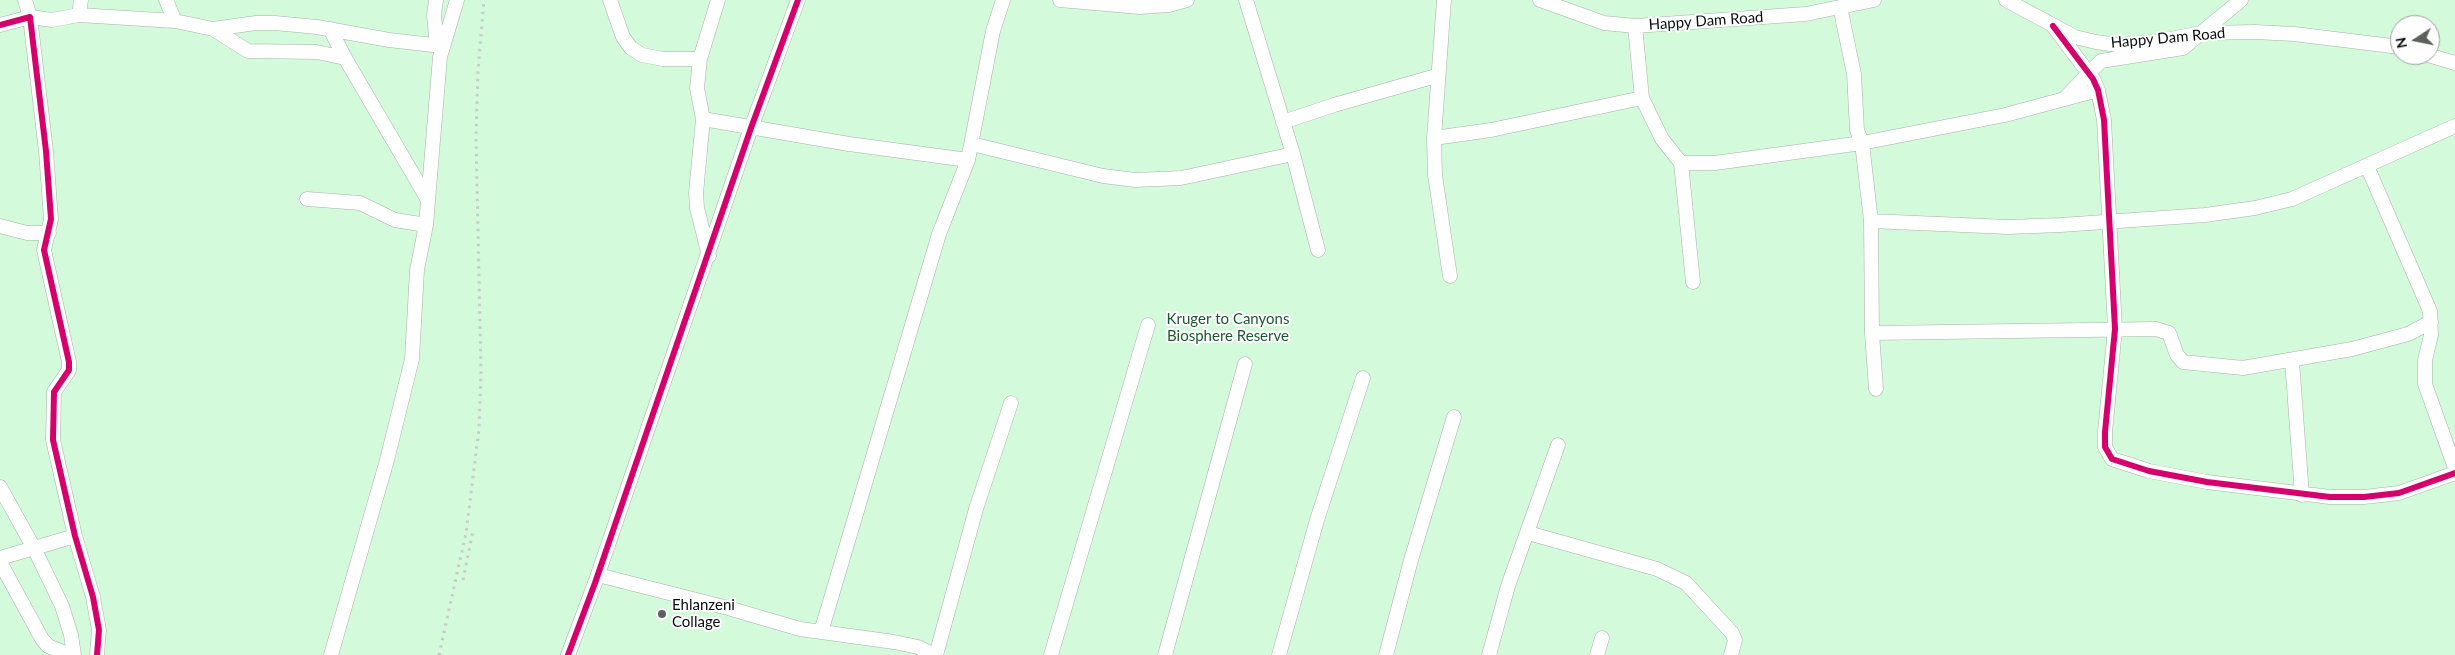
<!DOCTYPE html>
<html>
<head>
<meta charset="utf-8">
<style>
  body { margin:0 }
  #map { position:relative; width:2455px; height:655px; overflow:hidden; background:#f2faf4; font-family:Lato,sans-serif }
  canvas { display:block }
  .north { position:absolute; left:2390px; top:15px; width:50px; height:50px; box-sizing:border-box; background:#fff; border:1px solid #9d9e9d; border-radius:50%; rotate:259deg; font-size:14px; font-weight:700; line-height:20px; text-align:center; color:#090d0a }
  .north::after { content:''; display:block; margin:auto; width:18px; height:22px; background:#5b605c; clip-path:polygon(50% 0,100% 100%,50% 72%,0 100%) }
</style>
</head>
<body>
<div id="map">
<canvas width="2455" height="655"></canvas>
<div class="north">N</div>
</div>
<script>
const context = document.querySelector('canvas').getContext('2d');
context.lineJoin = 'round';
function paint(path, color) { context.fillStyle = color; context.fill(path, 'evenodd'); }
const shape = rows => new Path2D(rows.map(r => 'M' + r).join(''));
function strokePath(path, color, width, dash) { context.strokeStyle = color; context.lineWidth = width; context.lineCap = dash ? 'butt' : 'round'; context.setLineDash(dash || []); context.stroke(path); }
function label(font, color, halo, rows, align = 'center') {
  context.font = font + ' Lato,sans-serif'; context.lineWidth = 4; context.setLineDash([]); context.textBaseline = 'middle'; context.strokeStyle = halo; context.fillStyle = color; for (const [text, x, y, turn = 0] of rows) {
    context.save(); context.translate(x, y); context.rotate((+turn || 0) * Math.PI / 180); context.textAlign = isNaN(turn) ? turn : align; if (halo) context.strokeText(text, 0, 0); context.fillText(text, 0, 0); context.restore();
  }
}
paint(shape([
  [0,0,2455,0,2455,655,0,655],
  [2400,25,2430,25,2430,55,2400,55]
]), '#d2fadb');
const minor = shape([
  [25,0,30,17,52,20,79,15,175,21,213,29,248,51,317,52,345,58,428,200],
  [166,0,175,21],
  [436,0,434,15,437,46],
  [610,0,623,37,631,48,642,55,663,59,700,59],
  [1060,0,1140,7,1169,5,1187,0],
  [1246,0,1293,154,1318,250],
  [1444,0,1434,138,1435,175,1450,276],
  [1540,0,1604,23,1635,26,1806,14,1874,0],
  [2006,0,2075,37,2096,42,2118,45,2154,42,2202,33,2255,32,2294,34,2400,47],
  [1840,7,1854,74,1857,130,1862,143,1871,221,1872,333,1876,389],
  [79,15,81,0],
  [0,25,30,17,46,151,51,219,44,250,69,362,69,370,54,392,53,440,75,536,93,597,99,630,97,655],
  [1635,26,1642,98,1662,139,1681,163,1693,282],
  [2053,26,2093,79,2098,90,2104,120,2115,329,2105,432,2105,447,2112,459,2149,471,2207,482,2330,497,2364,497,2399,493,2455,473],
  [213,29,256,23,275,23,317,27,389,40,442,46],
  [330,29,345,58],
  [2428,55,2455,63],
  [2066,97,2101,61,2183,48,2241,0],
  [703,119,849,144,968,160],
  [1283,122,1334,105,1436,76],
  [1434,138,1491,130,1642,98],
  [972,144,1103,176,1135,180,1181,178,1293,154],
  [1681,163,1715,163,1862,143,2005,115,2098,90],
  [2367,166,2430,311,2431,335,2425,360,2425,384,2455,468],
  [307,199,360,203,395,220,426,225],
  [1871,221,2008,227,2061,225,2205,215,2255,208,2292,199,2455,126],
  [0,226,27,233,49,233],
  [709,256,697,208,696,193,703,119,697,88,700,59,718,0],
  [1872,333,2156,329,2169,333,2177,355,2183,362,2243,368,2352,349,2408,334,2431,322],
  [2292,361,2302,495],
  [0,487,35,550,62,606,71,635,74,655],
  [1528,533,1657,569,1686,583,1732,633,1735,640,1731,655],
  [0,558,75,536],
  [0,562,42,639,48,646,70,655],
  [598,575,728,608,800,629,894,642,918,647,934,655],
  [821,632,939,234,968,160,993,31,1003,0],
  [331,655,387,460,412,359,417,270,426,225,440,57,457,0],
  [568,655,595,583,751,128,798,0],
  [936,655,976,509,1011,403],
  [1051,655,1148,325],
  [1165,655,1245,364],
  [1279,655,1317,520,1363,378],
  [1386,655,1411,560,1454,417],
  [1489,655,1508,586,1558,445],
  [1597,655,1602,638]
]);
strokePath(minor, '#aab1ac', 15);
strokePath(minor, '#fdfefd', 14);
strokePath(shape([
  [463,580,473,531],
  [439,655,466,533,479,429,481,372,476,137,478,70,484,0]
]), '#c9cbca', 3, [2.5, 5]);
strokePath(shape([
  [0,25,30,17,46,151,51,219,44,250,69,362,69,370,54,392,53,440,75,536,93,597,99,630,97,655],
  [2053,26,2093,79,2098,90,2104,120,2115,329,2105,432,2105,447,2112,459,2149,471,2207,482,2330,497,2364,497,2399,493,2455,473],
  [568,655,595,583,751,128,798,0]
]), '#d6006c', 6);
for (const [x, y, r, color] of [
  [662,614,5,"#5b605c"]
]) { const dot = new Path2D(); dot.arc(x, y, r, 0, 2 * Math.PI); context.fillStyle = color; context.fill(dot); strokePath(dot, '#fff', 2); }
label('15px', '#090d0a', '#fff', [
  ["Happy Dam Road",1706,21,-4],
  ["Happy Dam Road",2168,38,-5]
]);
label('15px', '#1b5a30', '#fff', [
  ["Kruger to Canyons",1228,319],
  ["Biosphere Reserve",1228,336]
]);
label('15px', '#090d0a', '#fff', [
  ["Ehlanzeni",672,605],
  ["Collage",672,622]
], 'left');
</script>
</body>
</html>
